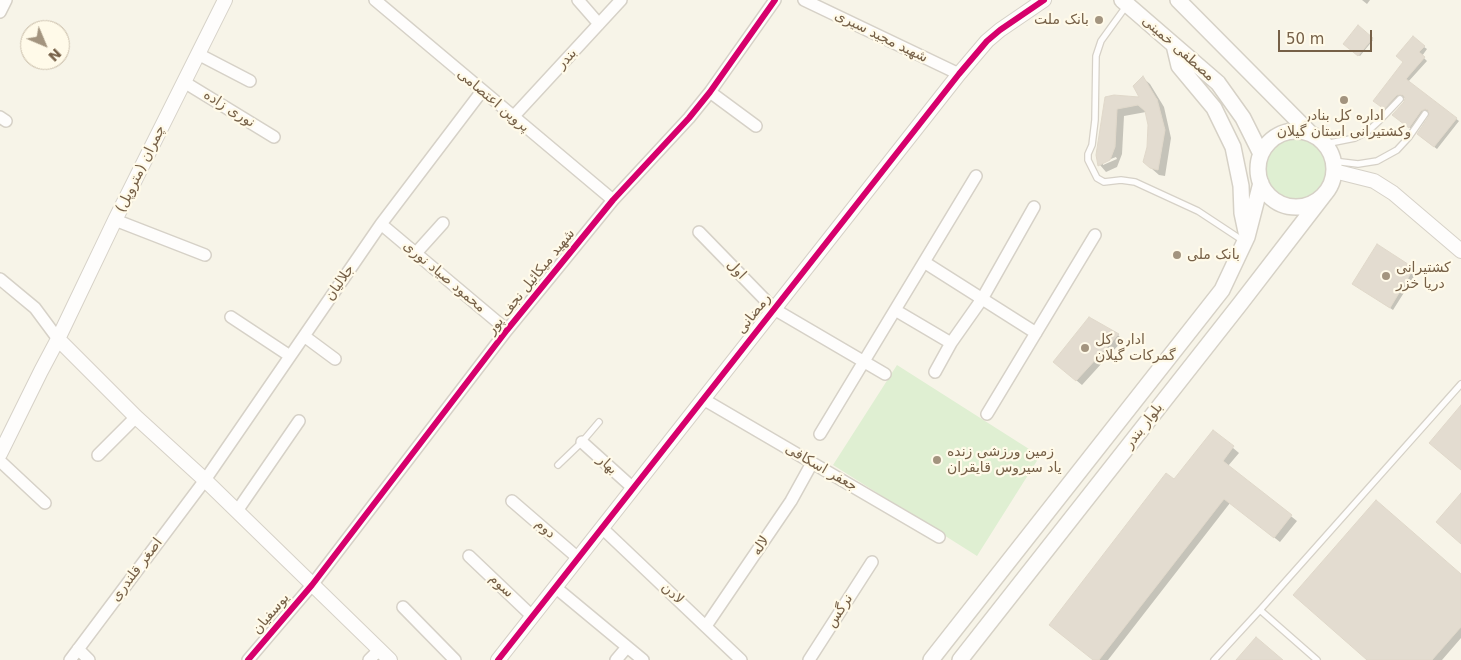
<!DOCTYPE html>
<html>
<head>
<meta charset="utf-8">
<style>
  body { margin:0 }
  #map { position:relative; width:1461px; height:660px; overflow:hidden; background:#f7f4e8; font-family:"DejaVu Sans",sans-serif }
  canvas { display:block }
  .north { position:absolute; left:20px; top:20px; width:50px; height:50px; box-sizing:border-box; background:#fffae9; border:1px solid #c8bca8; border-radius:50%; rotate:135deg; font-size:14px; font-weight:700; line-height:20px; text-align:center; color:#766047 }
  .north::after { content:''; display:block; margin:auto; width:18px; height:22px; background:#a3947f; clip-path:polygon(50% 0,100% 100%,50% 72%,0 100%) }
  .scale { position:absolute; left:1278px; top:30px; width:94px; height:22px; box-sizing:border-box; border:2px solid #766047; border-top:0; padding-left:6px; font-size:15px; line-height:18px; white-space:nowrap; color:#766047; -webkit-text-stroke:4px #fffae9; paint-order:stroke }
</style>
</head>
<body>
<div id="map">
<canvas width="1461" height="660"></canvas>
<div class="north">N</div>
<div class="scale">50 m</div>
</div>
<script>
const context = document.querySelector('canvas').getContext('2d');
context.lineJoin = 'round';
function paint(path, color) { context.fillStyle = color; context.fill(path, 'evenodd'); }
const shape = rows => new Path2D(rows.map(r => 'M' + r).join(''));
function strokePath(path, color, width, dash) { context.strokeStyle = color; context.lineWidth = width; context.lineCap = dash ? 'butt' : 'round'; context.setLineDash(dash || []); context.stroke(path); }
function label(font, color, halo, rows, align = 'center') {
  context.font = font + ' "DejaVu Sans",Vazirmatn,sans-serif'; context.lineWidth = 4.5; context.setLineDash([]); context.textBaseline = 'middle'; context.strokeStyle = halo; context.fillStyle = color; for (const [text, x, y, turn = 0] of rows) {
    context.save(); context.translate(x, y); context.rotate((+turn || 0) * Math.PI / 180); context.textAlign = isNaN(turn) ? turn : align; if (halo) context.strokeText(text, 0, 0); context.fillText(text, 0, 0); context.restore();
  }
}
paint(shape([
  '1264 169a32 32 0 1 1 64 0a32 32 0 1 1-64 0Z',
  [897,365,1040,456,977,556,833,465]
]), '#dfefd2');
paint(shape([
  [1362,0,1370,0,1367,4],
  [1358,27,1373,40,1360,56,1345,44],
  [1424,47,1427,49,1422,56,1427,61,1408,82,1459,121,1437,149,1421,137,1430,117,1429,111,1424,114,1413,130,1396,117,1405,102,1406,98,1400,98,1388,111,1378,103,1404,62],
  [1143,78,1150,84,1164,107,1171,138,1165,176,1159,175,1144,162,1148,147,1149,125,1146,112,1124,116,1122,154,1117,167,1106,172,1100,165,1106,98,1141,98],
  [1116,157,1117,159,1103,165,1103,162],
  [1377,246,1417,272,1393,310,1354,284],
  [1090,318,1118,335,1123,340,1082,385,1060,367],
  [1213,431,1239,453,1228,466,1297,521,1280,542,1230,503,1108,660,1094,660,1050,625,1174,481],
  [1461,576,1461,638,1442,660,1368,660]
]), '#0003');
const building = shape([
  [1358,25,1373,38,1358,56,1343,44,1358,25],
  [1413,36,1425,46,1419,52,1425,57,1406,79,1457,118,1434,147,1417,134,1429,116,1428,110,1425,109,1421,111,1409,128,1392,115,1404,102,1405,98,1403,95,1397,95,1384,109,1373,101,1403,62,1396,56,1413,36],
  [1143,76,1156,98,1157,99,1165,130,1158,170,1150,168,1143,162,1147,147,1148,125,1145,111,1138,105,1117,109,1115,147,1110,160,1098,166,1096,155,1105,97,1114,95,1139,97,1133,86,1143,76],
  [1377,244,1414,268,1390,308,1352,284,1377,244],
  [1089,317,1119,334,1076,381,1053,362,1089,317],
  [1461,405,1461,470,1429,443,1461,405],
  [1213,430,1234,446,1223,461,1292,515,1274,538,1224,499,1099,660,1093,660,1049,625,1166,473,1174,479,1213,430],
  [1461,493,1461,544,1436,522,1461,493],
  [1376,500,1461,574,1461,627,1432,660,1367,660,1293,595,1376,500],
  [1256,637,1283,660,1236,660,1256,637]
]);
paint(building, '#e3dcd0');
strokePath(building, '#e0d8ca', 1);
const service = shape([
  [1127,5,1101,41,1096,56,1095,120,1092,145,1088,154,1088,160,1097,178,1104,182,1121,180,1135,182,1198,211,1245,242],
  [1325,144,1355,138,1367,132,1379,121,1400,99],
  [1333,161,1358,164,1377,161,1397,150,1409,137,1425,114],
  [558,465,582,442,599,422],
  [1260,610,1317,660],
  [1214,660,1260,610,1461,384]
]);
const minor = shape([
  [375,0,613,200],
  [578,0,599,24],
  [804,0,959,74],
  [0,12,6,0],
  [198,54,250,81],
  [184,82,274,137],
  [710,92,756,126],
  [0,117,6,121],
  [513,117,621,0],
  [115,220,205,255],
  [381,224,507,330],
  [699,232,774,309,885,374],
  [416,253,443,223],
  [924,262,1036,333],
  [0,279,35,308,58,339],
  [895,310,951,343],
  [231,317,290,356],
  [304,336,335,359],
  [935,372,951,343,982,299,1034,207],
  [703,399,939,537],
  [987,414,1095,235],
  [820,434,976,176],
  [582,442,633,488],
  [98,455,136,417],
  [0,461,45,503],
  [512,501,578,558],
  [237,511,299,421],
  [602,528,741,660],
  [469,556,532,616],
  [555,587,643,660],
  [403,607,455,660],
  [706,626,791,501,812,463],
  [78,649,89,660],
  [70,660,205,480,381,224,482,91],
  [248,660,312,585,507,330,613,200,689,118,710,92,775,0],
  [369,660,379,650],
  [616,660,627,647],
  [809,660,872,562]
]);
const tertiary = shape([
  [225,0,115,220,58,339,136,417,205,480,390,660],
  [1334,171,1374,181,1393,193,1461,251],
  [0,454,41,371,58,339],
  [498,660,959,74,987,41,1000,30,1044,0]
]);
const secondary = shape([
  [1122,0,1218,83,1243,118,1261,154],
  [1178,0,1310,133],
  [1174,45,1179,66,1214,108,1233,147,1241,186,1242,213,1246,232],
  '1258 169a38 38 0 1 1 76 0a38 38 0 1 1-76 0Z',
  [931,660,1222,290,1247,237,1261,183],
  [960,660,1240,304,1327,191]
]);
strokePath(service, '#d6d1c7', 8);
strokePath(minor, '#d6d1c7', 14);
strokePath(tertiary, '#d6d1c7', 16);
strokePath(secondary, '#d6d1c6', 18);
strokePath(service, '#fefdfc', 5.5);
strokePath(minor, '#fefdfc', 11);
strokePath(tertiary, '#fefdfc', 14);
strokePath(secondary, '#fefdfc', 15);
strokePath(shape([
  [248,660,312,585,507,330,613,200,689,118,710,92,775,0],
  [498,660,959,74,987,41,1000,30,1044,0]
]), '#d6006c', 6);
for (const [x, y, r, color] of [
  [1099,20,5,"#a3947f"],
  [1344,100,5,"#a3947f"],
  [1177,255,5,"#a3947f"],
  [1386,276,5,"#a3947f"],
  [1085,348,5,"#a3947f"],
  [937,460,5,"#a3947f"]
]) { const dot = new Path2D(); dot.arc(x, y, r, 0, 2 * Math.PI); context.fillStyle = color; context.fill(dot); strokePath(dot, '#fffae9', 2); }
label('14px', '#766047', '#fffae9', [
  ["بانک ملت",1089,20,"right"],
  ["اداره کل بنادر",1344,116,"center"],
  ["وکشتیرانی استان گیلان",1344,132,"center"],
  ["بانک ملی",1187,255],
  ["کشتیرانی",1396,268],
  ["دریا خزر",1396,284],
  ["اداره کل",1095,340],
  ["گمرکات گیلان",1095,356],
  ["زمین ورزشی زنده",947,452],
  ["یاد سیروس قایقران",947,468]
], 'left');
label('14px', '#766047', '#fffae9', [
  ["شهید مجید سیری",881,37,26],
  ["مصطفی خمینی",1178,49,41],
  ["بندر",567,59,-47],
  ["پروین اعتصامی",493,101,40],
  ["نوری زاده",229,109,32],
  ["چمران (متروپل)",141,169,-64],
  ["اول",736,270,46],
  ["محمود صیاد نوری",444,277,40],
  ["شهید میکائیل نجف پور",531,282,-51],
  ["جلالیان",340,283,-55],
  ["رمضانی",754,314,-52],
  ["بلوار بندر",1144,426,-52],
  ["بهار",607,465,42],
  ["جعفر اسکافی",821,468,30],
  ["دوم",545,529,41],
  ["لاله",761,546,-56],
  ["اصغر قلندری",137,570,-53],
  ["سوم",501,586,43],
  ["لادن",672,594,43],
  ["نرگس",840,611,-57],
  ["یوسفیان",271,614,-50]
]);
</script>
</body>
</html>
